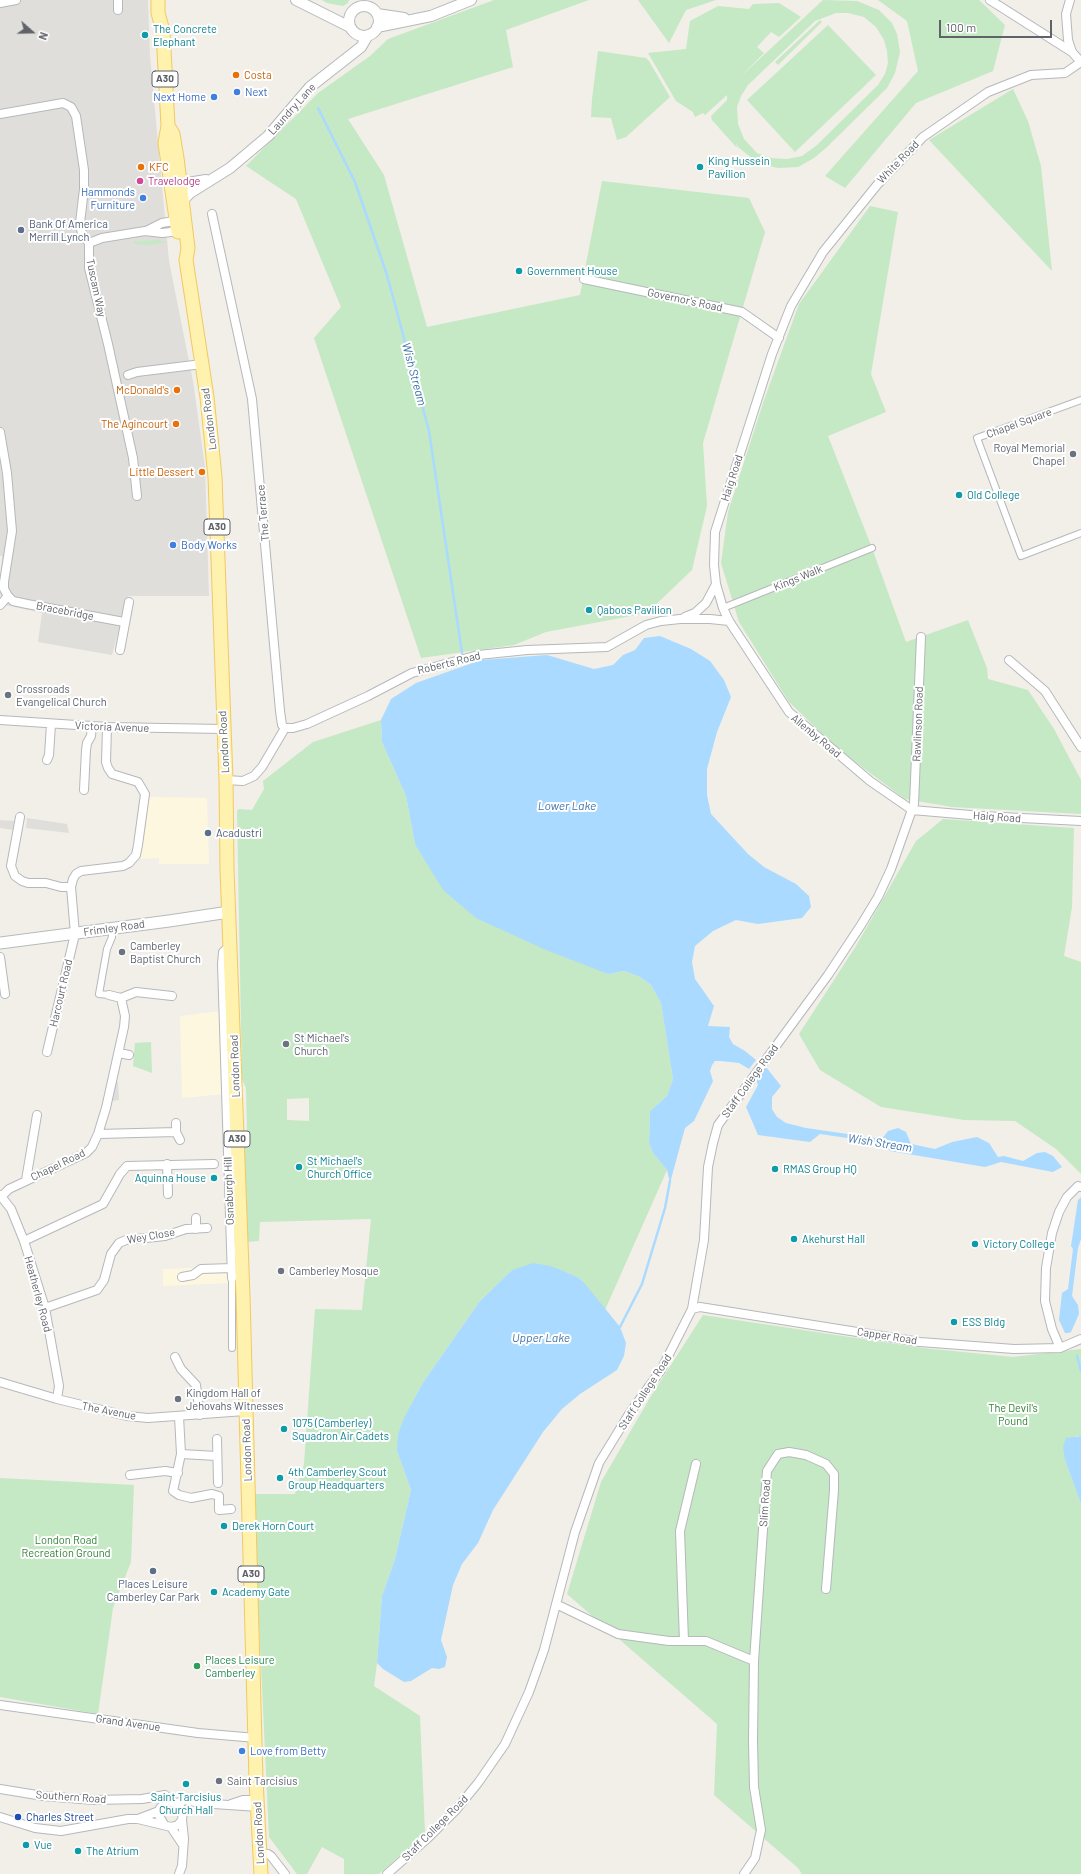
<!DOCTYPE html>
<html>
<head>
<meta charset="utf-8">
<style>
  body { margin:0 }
  #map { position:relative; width:1081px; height:1874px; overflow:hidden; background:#f1efe8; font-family:Barlow,sans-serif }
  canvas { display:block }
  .north { position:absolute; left:12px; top:12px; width:40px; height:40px; -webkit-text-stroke:3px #fff; paint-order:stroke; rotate:110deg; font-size:11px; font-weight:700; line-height:16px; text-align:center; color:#5f6368 }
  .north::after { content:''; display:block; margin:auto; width:14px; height:18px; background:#5f6368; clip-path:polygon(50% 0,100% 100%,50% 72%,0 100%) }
  .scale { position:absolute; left:939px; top:20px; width:113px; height:18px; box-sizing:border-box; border:2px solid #5f6368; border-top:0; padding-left:5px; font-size:12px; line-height:14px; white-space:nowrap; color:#5f6368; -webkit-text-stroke:3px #fff; paint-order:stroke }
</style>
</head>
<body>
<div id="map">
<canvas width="1081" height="1874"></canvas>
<div class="north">N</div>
<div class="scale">100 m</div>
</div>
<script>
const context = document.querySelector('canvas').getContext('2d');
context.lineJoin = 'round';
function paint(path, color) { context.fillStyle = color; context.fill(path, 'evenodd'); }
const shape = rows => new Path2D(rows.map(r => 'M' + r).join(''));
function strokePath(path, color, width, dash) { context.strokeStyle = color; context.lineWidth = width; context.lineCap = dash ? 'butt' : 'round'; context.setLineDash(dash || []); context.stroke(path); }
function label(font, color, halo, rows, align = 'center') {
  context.font = font + ' Barlow,sans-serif'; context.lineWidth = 4; context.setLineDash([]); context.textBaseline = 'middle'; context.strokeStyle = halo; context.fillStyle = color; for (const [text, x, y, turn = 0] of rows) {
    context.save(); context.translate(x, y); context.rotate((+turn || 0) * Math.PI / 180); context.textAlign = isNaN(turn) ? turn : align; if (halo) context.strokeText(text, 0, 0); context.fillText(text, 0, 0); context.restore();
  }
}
paint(shape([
  [149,797,207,798,209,864,159,864,159,858,141,859,140,846],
  [221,1011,225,1094,182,1098,180,1016],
  [227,1267,228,1283,163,1286,163,1269]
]), '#fef7e0');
paint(shape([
  [0,0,148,0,150,56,169,261,193,381,205,467,209,596,128,596,112,655,38,642,42,613,6,605,0,594,2,556,0,556],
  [27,818,67,824,69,833,26,828],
  [0,820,14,821,13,830,0,828],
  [115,1082,118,1082,119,1100,111,1101]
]), '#e0deda');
paint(shape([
  [322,0,349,0,348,3,343,6,327,3],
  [494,0,589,0,506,30,513,67,348,119,384,175,427,327,580,295,602,181,749,198,765,232,703,443,707,506,692,570,647,613,546,632,514,645,421,658,314,338,341,307,296,199,246,166,318,93,370,56,388,39],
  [638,0,716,0,686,10,669,43],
  [823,0,857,1,879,10,892,23,897,34,900,52,895,73,887,88,827,147,814,158,798,167,778,168,758,163,738,147,736,143,737,148,712,120,711,116,727,100,727,95,705,115,703,113,695,117,693,112,676,101,648,53,686,49,690,21,718,6,749,9,753,4,779,3,801,17,779,37,771,32,757,47,764,53,739,78],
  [836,13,848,13,864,17,876,27,884,40,887,51,888,63,885,74,878,85,817,145,802,156,787,159,770,158,757,153,744,139,738,124,737,107,741,96,748,85,815,21],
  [878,0,979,0,1005,25,993,71,916,103,845,188,825,176,918,71,907,21],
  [820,20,822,22,778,65,775,62],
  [828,25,876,75,795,152,747,100],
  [598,51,646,58,649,61,670,97,626,137,617,140,611,118,591,117,592,99],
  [1013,89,1028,121,1041,166,1052,271,929,140],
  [870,206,898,212,871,374,886,412,828,436,872,548,906,642,968,620,987,668,988,679,1028,690,1054,729,1081,780,1081,814,952,807,905,799,838,749,789,702,739,622,721,563,728,512,763,403,799,304],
  [159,240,166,242,149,245,134,244,134,241,138,241],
  [381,720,382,742,406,796,415,844,597,968,608,974,624,971,640,977,651,985,661,1003,673,1079,667,1096,650,1111,649,1143,653,1153,667,1170,605,1310,580,1279,566,1272,512,1270,480,1301,424,1381,415,1398,397,1451,411,1490,395,1559,382,1596,377,1663,374,1686,420,1716,425,1833,379,1874,344,1874,344,1859,322,1847,307,1874,297,1874,269,1837,253,1494,295,1494,304,1464,315,1309,362,1310,371,1219,260,1222,259,1241,246,1242,243,1138,247,1133,246,1088,242,1079,237,811,239,809,252,810,264,789,263,781,313,742],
  [309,1098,309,1121,287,1120,287,1099],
  [943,819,1074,828,1072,907,1064,956,1081,962,1081,1174,1056,1149,1015,1121,964,1120,881,1107,820,1070,799,1034,856,946,916,841],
  [151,1042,152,1073,133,1066,135,1043],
  [703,1315,923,1348,1013,1357,1081,1349,1081,1436,1076,1436,1065,1460,1081,1504,1081,1874,802,1874,798,1868,714,1795,717,1724,567,1594,601,1482,651,1396],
  [0,1478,134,1485,131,1562,113,1608,98,1714,0,1697]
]), '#c5e8c5');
paint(shape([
  [660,636,691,649,710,661,724,680,731,697,717,732,707,769,707,795,711,814,748,854,764,867,796,884,809,896,811,907,802,918,758,924,736,920,713,931,695,946,692,962,695,979,714,1006,708,1026,730,1027,729,1037,733,1044,745,1051,756,1060,749,1069,739,1063,721,1061,715,1061,712,1065,710,1071,713,1081,694,1121,685,1128,670,1183,667,1170,653,1153,649,1143,650,1111,667,1096,673,1079,661,1003,651,985,640,977,624,971,608,974,546,950,476,918,443,890,415,844,406,796,382,742,381,720,391,699,416,683,481,660,547,655,594,669,613,665,623,655,635,650,644,638],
  [766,1067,781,1086,772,1097,772,1109,777,1117,786,1123,806,1128,882,1139,888,1131,898,1128,906,1132,911,1144,935,1149,952,1142,977,1137,989,1143,998,1157,1004,1156,1023,1161,1037,1153,1045,1152,1053,1156,1062,1167,1053,1172,1001,1162,985,1167,890,1151,882,1143,820,1134,810,1142,758,1135,746,1107,758,1085,756,1080],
  [1081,1197,1081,1239,1078,1248,1072,1296,1078,1305,1079,1314,1071,1332,1068,1333,1065,1333,1059,1320,1062,1293,1068,1289,1073,1249,1071,1246,1078,1200],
  [533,1263,550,1266,566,1272,579,1278,586,1285,620,1327,626,1343,624,1356,617,1370,580,1394,562,1409,543,1432,493,1510,478,1543,462,1564,453,1585,441,1640,447,1657,445,1667,439,1669,432,1668,411,1681,404,1682,383,1669,377,1663,382,1596,395,1559,411,1490,397,1451,398,1435,404,1418,424,1381,480,1301,512,1270],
  [1081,1436,1081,1504,1065,1460,1063,1447,1066,1438]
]), '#aadaff');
strokePath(shape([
  [318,108,355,182,387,275,429,431,462,653],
  [620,1327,642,1284,665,1208,670,1181],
  [1077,1356,1081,1371]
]), '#aadaff', 2.5);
const pedestrian = shape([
  [1081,400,977,438,1021,556,1081,533],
  [723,608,872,548],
  [109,995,99,994,107,949,112,937,112,928],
  [232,1348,232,1278]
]);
const minor = shape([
  [118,0,118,10],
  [990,0,1072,52],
  [1070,0,1066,14,1068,40,1072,52,1081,62],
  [0,3,16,0],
  [0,114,63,103,71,107,76,116,84,170,84,189,80,223,82,234,89,243,89,268,108,344,133,458,137,496],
  [212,214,252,399,280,711,282,725,285,728],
  [146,231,162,223,180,220],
  [89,243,102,238,145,231,162,233,181,231],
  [584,279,742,312,779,338],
  [128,375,137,372,202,364],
  [0,432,7,473,12,531,4,582,4,589,8,596,13,601,27,604,124,622],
  [0,605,8,596],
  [685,617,695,613,706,603,716,584],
  [120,650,129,602],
  [1009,660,1045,691,1081,747],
  [0,720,107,727,223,729],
  [285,728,293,728,307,724,368,696,412,673,478,655,527,650,607,647,646,625,661,621,680,619,710,619,729,621],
  [47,760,49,755,51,724],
  [226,780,243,781,254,776,262,767,285,728],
  [84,790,86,750,87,743,91,736,92,726],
  [912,810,870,781,789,712,729,621,723,608,716,584,714,565,715,532,772,354,791,306,823,252,877,185,923,137,988,92,1031,75,1065,73,1081,62],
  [912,810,982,816,1081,821],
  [20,817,11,866,15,876,22,881,28,883,46,883,61,887,71,887],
  [230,946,223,952,222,964,232,1278],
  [0,957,5,994],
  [109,995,121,998,136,992,172,996],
  [47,1052,75,934,71,887,73,879,76,874,81,871,123,866,129,863,136,855,138,845,145,794,138,782,112,774,108,768,106,762,107,727],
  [119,1053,129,1055],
  [176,1123,176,1132,180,1140],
  [98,1134,176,1132],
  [167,1164,168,1194],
  [26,1180,37,1115],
  [0,1195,11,1209,24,1241,45,1308,59,1386,57,1399],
  [2,1196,9,1189,86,1153,92,1147,98,1134,106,1108,124,1027,125,1016,121,998],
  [196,1218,196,1229],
  [24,1241,103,1204,120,1174,127,1166,214,1164],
  [182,1277,193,1275,201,1269,232,1268],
  [45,1308,97,1290,104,1280,111,1254,119,1243,126,1240,165,1236,186,1229,207,1228],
  [692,1309,700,1307,920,1342,1014,1349,1060,1348,1081,1339],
  [1060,1348,1052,1329,1045,1301,1046,1268,1052,1233,1059,1212,1067,1197,1078,1186,1081,1187],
  [175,1357,181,1369,196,1385,200,1415],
  [0,1382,57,1399,127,1416,148,1418,245,1411],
  [179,1416,181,1454,173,1491,179,1495,191,1498,212,1494,219,1496,219,1510,231,1509],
  [217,1439,218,1483],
  [181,1454,217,1456],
  [130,1475,165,1471,178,1473],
  [556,1604,618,1634,669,1641,706,1641,754,1661],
  [684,1641,680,1531,696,1464],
  [0,1705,198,1733,256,1738],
  [0,1789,43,1796,94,1800,142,1799,165,1795],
  [176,1803,187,1800,199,1803,258,1807],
  [231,1804,243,1800,257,1800],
  [0,1817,35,1828,61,1831,128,1819,138,1819,171,1827,178,1825,182,1820,183,1811,178,1804,174,1802,167,1802,160,1808,159,1816,164,1824],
  [138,1819,159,1811],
  [171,1827,183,1845],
  [260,1854,268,1854,271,1856,285,1874],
  [179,1874,182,1866,184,1839,182,1820],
  [387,1874,429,1837,455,1811,478,1783,505,1744,529,1692,544,1650,575,1532,599,1463,629,1414,661,1370,692,1309,704,1240,708,1167,713,1143,718,1125,828,975,861,925,878,897,891,869,914,804,921,637],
  [744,1874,755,1858,761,1830,754,1787,753,1741,754,1661,767,1471,778,1454,789,1452,806,1455,826,1464,834,1474,834,1490,826,1589]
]);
const tertiary = shape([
  [296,0,350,27],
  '349 21a15 15 0 1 1 30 0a15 15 0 1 1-30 0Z',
  [377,14,404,18],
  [377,27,431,16,471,0],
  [175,185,206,180],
  [183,206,185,198,190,193,230,168,268,136,310,87,361,47,368,35]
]);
const secondary = shape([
  [0,943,169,921,229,912]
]);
const primary = shape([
  [158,0,158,13,163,31,168,126,165,143,178,232],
  [168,126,173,134,177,158,188,248,186,260,207,397,215,477,226,780,227,869,243,1296,256,1780,261,1874]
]);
strokePath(pedestrian, '#b5b8bc', 8);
strokePath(minor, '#b5b8bc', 10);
strokePath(tertiary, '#b5b8bc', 12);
strokePath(secondary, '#b6babf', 13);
strokePath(primary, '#f2c960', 15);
strokePath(pedestrian, '#fff', 6);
strokePath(minor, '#fff', 8);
strokePath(tertiary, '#fff', 10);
strokePath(secondary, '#fff', 11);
strokePath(primary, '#fff2af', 13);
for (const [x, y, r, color] of [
  [145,35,4,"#0f9aa8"],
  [236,75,4,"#e8710a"],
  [237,92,4,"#3f7fe0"],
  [214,97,4,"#3f7fe0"],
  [141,167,4,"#e8710a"],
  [700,167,4,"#0f9aa8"],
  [140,181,4,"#d1479c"],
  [143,198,4,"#3f7fe0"],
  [21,230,4,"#5c6f8a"],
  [519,271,4,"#0f9aa8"],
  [177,390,4,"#e8710a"],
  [176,424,4,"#e8710a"],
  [1073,454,4,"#6b7280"],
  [202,472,4,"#e8710a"],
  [959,495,4,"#0f9aa8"],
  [173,545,4,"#3f7fe0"],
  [589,610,4,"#0f9aa8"],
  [8,695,4,"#6b7280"],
  [208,833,4,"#5c6f8a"],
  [122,952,4,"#6b7280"],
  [286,1044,4,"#6b7280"],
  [299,1167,4,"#0f9aa8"],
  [775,1169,4,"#0f9aa8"],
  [214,1178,4,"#0f9aa8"],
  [794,1239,4,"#0f9aa8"],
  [975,1244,4,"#0f9aa8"],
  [281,1271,4,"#6b7280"],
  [954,1322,4,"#0f9aa8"],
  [178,1399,4,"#6b7280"],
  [284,1429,4,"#0f9aa8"],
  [280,1478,4,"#0f9aa8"],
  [224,1526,4,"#0f9aa8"],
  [153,1571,4,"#5c6f8a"],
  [214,1592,4,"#0f9aa8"],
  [197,1666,4,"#2e9e5b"],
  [242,1751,4,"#3f7fe0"],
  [219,1781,4,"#6b7280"],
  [186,1784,4,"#0f9aa8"],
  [18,1817,4,"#1a4fb4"],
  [26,1845,4,"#0f9aa8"],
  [78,1851,4,"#0f9aa8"]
]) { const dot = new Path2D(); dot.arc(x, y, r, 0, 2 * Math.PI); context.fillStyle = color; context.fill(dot); strokePath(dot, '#fff', 1.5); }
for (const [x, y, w] of [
  [165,79,26],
  [217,527,26],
  [237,1139,26],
  [251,1574,26]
]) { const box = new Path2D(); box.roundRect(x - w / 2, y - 8, w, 16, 3); context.fillStyle = '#fff'; context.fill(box); strokePath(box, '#5f6368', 1); }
label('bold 10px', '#5f6368', null, [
  ["A30",165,79],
  ["A30",217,527],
  ["A30",237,1139],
  ["A30",251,1574]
]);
label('11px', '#0d838f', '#fff', [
  ["The Concrete",153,29],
  ["Elephant",153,42],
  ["King Hussein",708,161],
  ["Pavilion",708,174],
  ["Government House",527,271],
  ["Old College",967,495],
  ["Qaboos Pavilion",597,610],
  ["St Michael's",307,1161],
  ["Church Office",307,1174],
  ["RMAS Group HQ",783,1169],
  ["Aquinna House",206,1178,"right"],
  ["Akehurst Hall",802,1239],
  ["Victory College",983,1244],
  ["ESS Bldg",962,1322],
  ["1075 (Camberley)",292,1423],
  ["Squadron Air Cadets",292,1436],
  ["4th Camberley Scout",288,1472],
  ["Group Headquarters",288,1485],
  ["Derek Horn Court",232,1526],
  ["Academy Gate",222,1592],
  ["Saint Tarcisius",186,1797,"center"],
  ["Church Hall",186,1810,"center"],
  ["Vue",34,1845],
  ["The Atrium",86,1851]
], 'left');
label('11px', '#c56008', '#fff', [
  ["Costa",244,75,"left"],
  ["KFC",149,167,"left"],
  ["McDonald's",169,390],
  ["The Agincourt",168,424],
  ["Little Dessert",194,472]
], 'right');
label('11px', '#366cbe', '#fff', [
  ["Next",245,92],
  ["Next Home",206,97,"right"],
  ["Hammonds",135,192,"right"],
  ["Furniture",135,205,"right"],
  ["Body Works",181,545],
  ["Love from Betty",250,1751]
], 'left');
label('11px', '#5f6368', '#fff', [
  ["Laundry Lane",292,109,-48],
  ["White Road",898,162,-46],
  ["Tuscam Way",96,288,78],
  ["Governor's Road",685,300,12],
  ["London Road",209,419,-97],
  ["Chapel Square",1019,423,-20],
  ["Haig Road",732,478,-72],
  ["The Terrace",263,513,-95],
  ["Kings Walk",798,578,-22],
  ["Bracebridge",65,611,11],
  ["Roberts Road",449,663,-14],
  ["Rawlinson Road",918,724,-88],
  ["Victoria Avenue",112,727,2],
  ["Allenby Road",816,736,40],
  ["London Road",224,742,-93],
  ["Haig Road",997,817,4],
  ["Frimley Road",114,928,-8],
  ["Harcourt Road",61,993,-77],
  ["London Road",235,1066,-92],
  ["Staff College Road",750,1081,-54],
  ["Chapel Road",58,1165,-26],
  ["Osnaburgh Hill",229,1191,-92],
  ["Wey Close",151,1236,-10],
  ["Heatherley Road",38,1294,75],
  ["Capper Road",887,1336,9],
  ["Staff College Road",645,1392,-57],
  ["The Avenue",109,1411,11],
  ["London Road",247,1450,-92],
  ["Slim Road",765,1503,-86],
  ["Grand Avenue",128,1723,8],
  ["Southern Road",71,1797,4],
  ["Staff College Road",435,1828,-45],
  ["London Road",259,1833,-93]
]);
label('11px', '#b23c85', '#fff', [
  ["Travelodge",148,181]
], 'left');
label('11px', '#4e5e75', '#fff', [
  ["Bank Of America",29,224],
  ["Merrill Lynch",29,237],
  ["Acadustri",216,833],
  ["Places Leisure",153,1584,"center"],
  ["Camberley Car Park",153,1597,"center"]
], 'left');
label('11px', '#5b616d', '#fff', [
  ["Royal Memorial",1065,448,"right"],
  ["Chapel",1065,461,"right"],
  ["Crossroads",16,689],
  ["Evangelical Church",16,702],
  ["Camberley",130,946],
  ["Baptist Church",130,959],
  ["St Michael's",294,1038],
  ["Church",294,1051],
  ["Camberley Mosque",289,1271],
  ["Kingdom Hall of",186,1393],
  ["Jehovahs Witnesses",186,1406],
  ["Saint Tarcisius",227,1781]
], 'left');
label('11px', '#348238', '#fff', [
  ["The Devil's",1013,1408],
  ["Pound",1013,1421],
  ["London Road",66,1540],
  ["Recreation Ground",66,1553]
]);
label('11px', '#27864d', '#fff', [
  ["Places Leisure",205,1660],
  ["Camberley",205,1673]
], 'left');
label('11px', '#164399', '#fff', [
  ["Charles Street",26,1817]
], 'left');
label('italic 12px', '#4174aa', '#fff', [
  ["Wish Stream",414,374,75],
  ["Lower Lake",567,806],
  ["Wish Stream",880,1143,9],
  ["Upper Lake",541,1338]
]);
</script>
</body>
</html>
